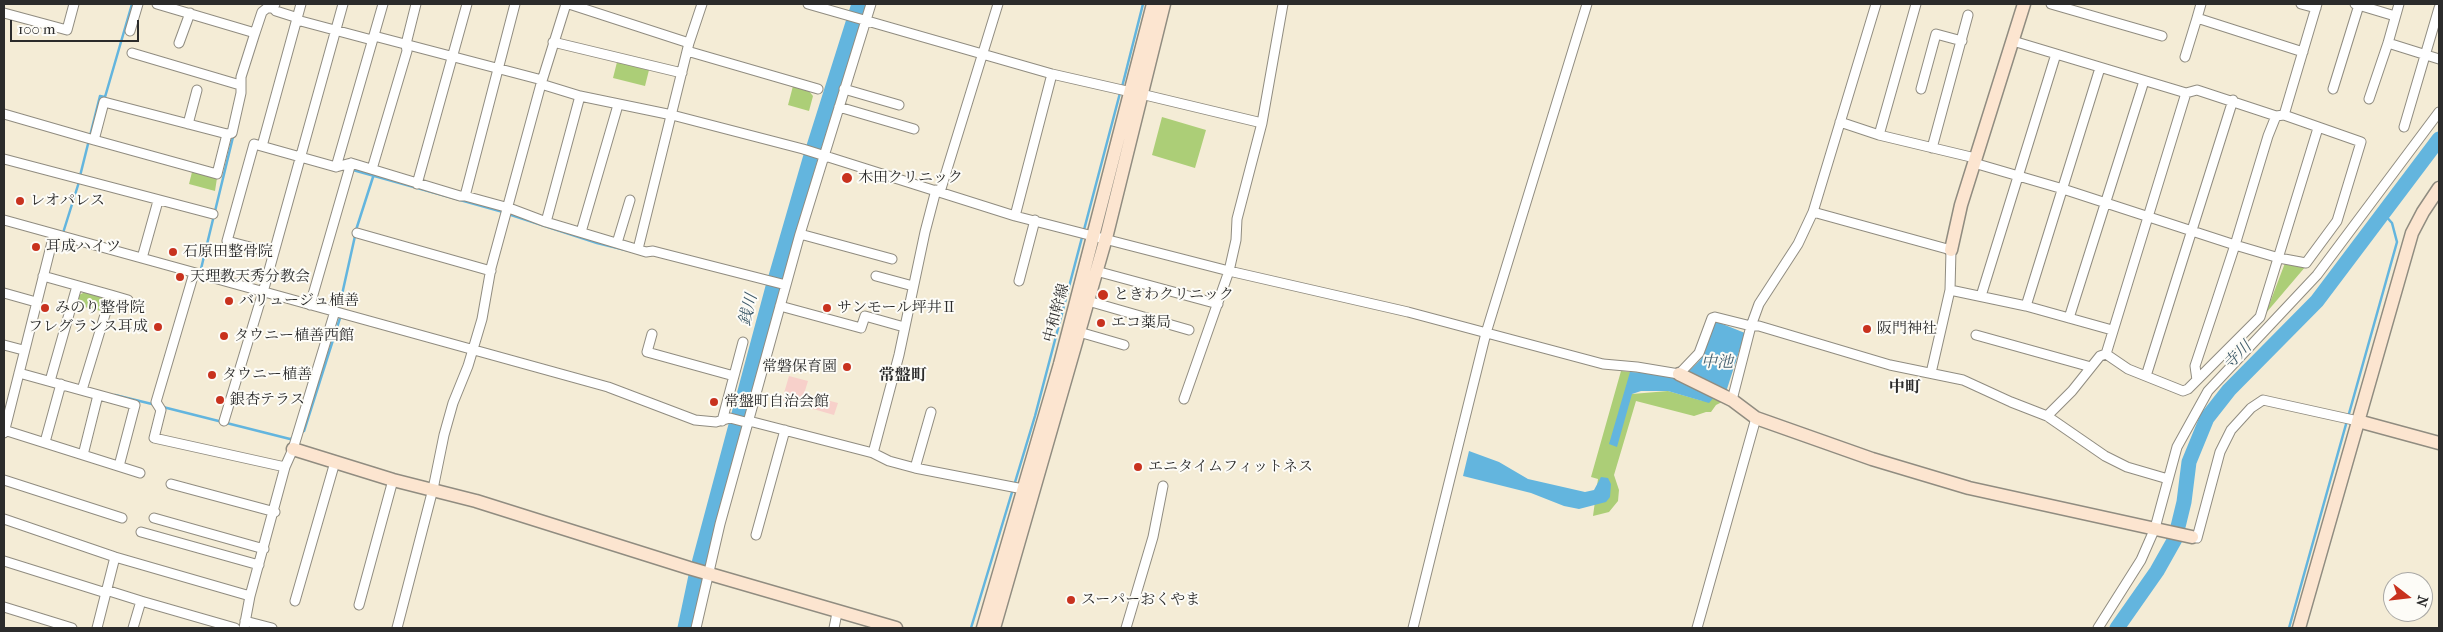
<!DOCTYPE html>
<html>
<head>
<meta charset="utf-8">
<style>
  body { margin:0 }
  #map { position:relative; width:2443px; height:632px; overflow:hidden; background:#f4ecd6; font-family:"IM FELL French Canon",serif }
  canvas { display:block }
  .frame { position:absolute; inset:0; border:5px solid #2b2b2b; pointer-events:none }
  .north { position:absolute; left:2383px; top:572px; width:50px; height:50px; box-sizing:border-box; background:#fdfcf7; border:1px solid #a9a8a5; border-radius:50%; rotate:106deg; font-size:14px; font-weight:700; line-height:20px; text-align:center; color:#2b2b2b }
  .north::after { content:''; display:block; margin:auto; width:18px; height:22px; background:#c8321e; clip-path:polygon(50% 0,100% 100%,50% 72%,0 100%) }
  .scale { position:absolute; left:10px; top:20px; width:129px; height:22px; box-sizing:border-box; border:2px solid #2b2b2b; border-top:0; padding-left:6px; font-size:15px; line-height:18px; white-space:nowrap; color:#2b2b2b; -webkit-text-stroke:4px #fdfcf7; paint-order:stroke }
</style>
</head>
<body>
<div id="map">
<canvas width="2443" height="632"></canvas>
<div class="frame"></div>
<div class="north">N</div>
<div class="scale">100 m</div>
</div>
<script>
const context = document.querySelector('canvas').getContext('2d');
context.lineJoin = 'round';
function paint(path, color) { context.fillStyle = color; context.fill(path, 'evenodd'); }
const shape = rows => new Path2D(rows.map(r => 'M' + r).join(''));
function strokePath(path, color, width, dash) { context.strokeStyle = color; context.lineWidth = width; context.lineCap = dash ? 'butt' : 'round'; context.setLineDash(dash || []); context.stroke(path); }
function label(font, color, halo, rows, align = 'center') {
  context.font = font + ' "IM FELL French Canon","Noto Serif JP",serif'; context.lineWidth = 4; context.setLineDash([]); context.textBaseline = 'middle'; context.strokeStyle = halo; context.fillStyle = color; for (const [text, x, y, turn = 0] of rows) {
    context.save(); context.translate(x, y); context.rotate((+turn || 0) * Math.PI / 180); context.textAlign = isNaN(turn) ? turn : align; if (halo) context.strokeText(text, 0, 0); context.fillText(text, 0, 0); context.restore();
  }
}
paint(shape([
  [789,376,808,381,804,394,838,403,834,415,782,400]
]), '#f7d0ca');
paint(shape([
  [617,62,649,70,645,86,613,78],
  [793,86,809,91,813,96,809,111,788,105],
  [1162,117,1206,130,1195,168,1152,155],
  [192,172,217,178,215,191,189,184],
  [2285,263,2306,266,2266,313],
  [85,292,102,297,101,311,76,305,79,295],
  [1621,371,1630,372,1632,394,1668,391,1703,401,1716,395,1724,401,1716,405,1711,412,1706,412,1694,416,1636,401,1614,475,1619,490,1618,501,1609,512,1593,516,1598,479,1591,477]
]), '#acce77');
paint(shape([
  [1715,323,1720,323,1745,333,1726,392,1688,372,1701,359],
  [1630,372,1652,373,1681,379,1716,395,1709,403,1668,391,1641,391,1632,394,1617,447,1609,444],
  [1469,451,1499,462,1528,479,1585,492,1594,490,1601,477,1608,478,1611,484,1610,497,1606,502,1579,509,1564,506,1531,493,1463,476]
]), '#63b5de');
strokePath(shape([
  [1122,87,1143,4],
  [353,170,503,212],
  [80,176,100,96,105,97,132,4],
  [508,214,597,243,646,255],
  [356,230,373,177],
  [63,233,79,182],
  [200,273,233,137],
  [115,395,156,405],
  [163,407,290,439,293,438],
  [300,433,304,431,340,318,339,308,355,236],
  [971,628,1035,416,1120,93],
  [2289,628,2397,242,2392,223,2383,213]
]), '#63b5de', 2.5);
strokePath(shape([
  [685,628,697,571,773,287,810,159,859,4],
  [2117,628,2157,571,2175,539,2184,502,2189,462,2207,418,2229,390,2317,301,2439,139]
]), '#63b5de', 15);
const street = shape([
  [157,4,255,33,262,12,267,8,273,8,275,4],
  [569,4,689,43],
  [808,4,1052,74,1131,92],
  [2051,4,2162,36],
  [2201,4,2197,18,2303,52],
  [2301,4,2316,8],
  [2355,4,2395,16],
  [273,8,276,11,298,18],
  [4,13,67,30,74,4],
  [297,20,372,40],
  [130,31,138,4],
  [374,36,542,80],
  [2013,41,2186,93,2197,90,2276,116],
  [553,42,682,73],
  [179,43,190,13],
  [2388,43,2439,59],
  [687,51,818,89],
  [132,53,240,85],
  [2185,57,2197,18],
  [541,84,580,96,672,115,803,149,1015,216,1229,271,1408,312,1603,364,1637,367,1679,374,1699,353,1712,318,1715,317,1751,326,1759,326,1890,365,1963,380,2011,402,2047,416,2105,456,2127,467,2168,479],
  [844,89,899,105],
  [1921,89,1936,34,1962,41],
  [2333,89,2359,5],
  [1141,94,1262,123],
  [2369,99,2388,43,2399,4],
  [839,107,914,129],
  [4,114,94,140],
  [2284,115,2317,4],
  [1840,122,1879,135,1975,158],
  [188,124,197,90],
  [2404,127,2439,8],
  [227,134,104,102,94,140,217,174,227,134,232,133,241,93,241,77,255,33],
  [1879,135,1916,4],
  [262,146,301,4],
  [1932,148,1968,15],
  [4,159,213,214],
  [1974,163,2063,189,2235,245,2279,258,2306,263,2337,221,2361,142,2284,115,2276,116,2268,136,2235,245,2216,303,2195,366,2197,380,2188,389,2183,391,2128,369,2106,354],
  [336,167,383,4],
  [372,169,407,51,406,44,416,4],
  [417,184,467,4],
  [940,192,998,4],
  [465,196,515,4],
  [1813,212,1951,250,1950,290,1931,373],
  [1015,216,1052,74],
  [4,220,608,387,695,420,716,422,730,418,749,423],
  [546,222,580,96],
  [581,232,618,105],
  [357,233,491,271],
  [800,234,892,259],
  [617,243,630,200],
  [638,249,689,43,702,4],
  [273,253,227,241,254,144,336,167,351,163,460,196,465,196,509,208,546,222,646,252,653,251,786,285],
  [142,258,158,201],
  [1096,271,1218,304],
  [194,273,156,402,161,410,154,438,285,467],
  [43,276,111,295,82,390],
  [876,276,913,286],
  [1019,281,1035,220],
  [1950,290,2026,306,2112,330],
  [4,293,36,302],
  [111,295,128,300],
  [1981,296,2056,54],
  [1088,301,1189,330],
  [310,305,351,163],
  [780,306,861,328,865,316,904,327],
  [2026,306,2100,68],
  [2069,318,2144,81],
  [1079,332,1124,345],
  [652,334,647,352,734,376],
  [1976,335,2091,367],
  [4,345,23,350],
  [2106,354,2186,93],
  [19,373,135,405,119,466],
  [2146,376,2233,100],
  [2197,380,2260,317,2318,128],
  [50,381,77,286],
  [1184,399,1229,271,1236,240,1237,219,1262,123,1283,4],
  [1732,400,1751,326,1759,304,1798,244,1813,212,1876,4],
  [2047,416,2072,391,2100,356,2106,354],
  [224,421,263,292,343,4],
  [722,421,743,342],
  [749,421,873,453,889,461,915,468,1023,489],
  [4,430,140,473],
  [4,433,54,234],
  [45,442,61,384],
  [873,453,899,355,925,232,936,190],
  [83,455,98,395],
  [915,468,931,412],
  [4,480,122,518],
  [171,484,275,512],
  [154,518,264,549],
  [4,519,115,557,250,596],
  [141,532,259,565],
  [756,535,785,430],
  [2192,537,2197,538,2220,452,2231,430,2251,408,2263,400,2358,421],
  [4,561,106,593],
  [106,590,141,601,133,628],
  [141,601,235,628],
  [295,601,335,462],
  [359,605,393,480],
  [4,607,72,628],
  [245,621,272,628],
  [97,628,115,557],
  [244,628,250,596,285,467,293,449,335,311],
  [397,628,433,489,444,435,453,403,468,366,482,319,491,268,541,84,566,4],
  [696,628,720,524,800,234,871,4],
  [834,628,837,613],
  [1126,628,1153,537,1163,486],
  [1413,628,1486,333,1587,4],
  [1697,628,1756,418],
  [2098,628,2141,560,2155,528,2177,447,2208,391,2317,275,2439,112]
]);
const secondary = shape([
  [1951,250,1961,205,2024,4],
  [1679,374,1732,400,1756,418,1872,459,1969,488,2192,537],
  [2358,421,2439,443],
  [293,449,393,480,476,501,689,568,896,628],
  [983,628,1060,364,1153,4],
  [994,628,1106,238,1164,4],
  [2299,628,2412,233,2423,212,2439,188]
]);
strokePath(street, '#908c80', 11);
strokePath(secondary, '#908c80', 15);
strokePath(street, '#fff', 9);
strokePath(secondary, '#fce5d0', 12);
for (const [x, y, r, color] of [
  [847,178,6,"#c8321e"],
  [20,201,5,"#c8321e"],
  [36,247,5,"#c8321e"],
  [173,252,5,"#c8321e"],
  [180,277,5,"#c8321e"],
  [1103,295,6,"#c8321e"],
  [229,301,5,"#c8321e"],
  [45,308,5,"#c8321e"],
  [827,308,5,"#c8321e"],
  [1101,323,5,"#c8321e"],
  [158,327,5,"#c8321e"],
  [1867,329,5,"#c8321e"],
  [224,336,5,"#c8321e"],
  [847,367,5,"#c8321e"],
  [212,375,5,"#c8321e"],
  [220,400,5,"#c8321e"],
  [714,402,5,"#c8321e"],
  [1138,467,5,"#c8321e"],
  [1071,600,5,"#c8321e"]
]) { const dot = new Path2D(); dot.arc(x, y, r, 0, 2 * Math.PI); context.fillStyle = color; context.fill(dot); strokePath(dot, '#fdfcf7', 2); }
label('15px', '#2b2b2b', '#fdfcf7', [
  ["木田クリニック",858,178],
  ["レオパレス",30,201],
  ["耳成ハイツ",46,247],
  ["石原田整骨院",183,252],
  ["天理教天秀分教会",190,277],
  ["ときわクリニック",1114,295],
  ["バリュージュ植善",239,301],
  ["みのり整骨院",55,308],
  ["サンモール坪井Ⅱ",837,308],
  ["エコ薬局",1111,323],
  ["フレグランス耳成",148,327,"right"],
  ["阪門神社",1877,329],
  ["タウニー植善西館",234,336],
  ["常磐保育園",837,367,"right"],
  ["タウニー植善",222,375],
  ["銀杏テラス",230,400],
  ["常盤町自治会館",724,402],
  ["エニタイムフィットネス",1148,467],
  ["スーパーおくやま",1081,600]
], 'left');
label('15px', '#2b2b2b', '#fdfcf7', [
  ["中和幹線",1057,313,-75]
]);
label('italic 16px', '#3f5b6a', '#fdfcf7', [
  ["銭川",749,310,-76],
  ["寺川",2238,356,-45],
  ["中池",1717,363]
]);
label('bold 16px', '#2b2b2b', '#fdfcf7', [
  ["常盤町",903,376],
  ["中町",1905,388]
]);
</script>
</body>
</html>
